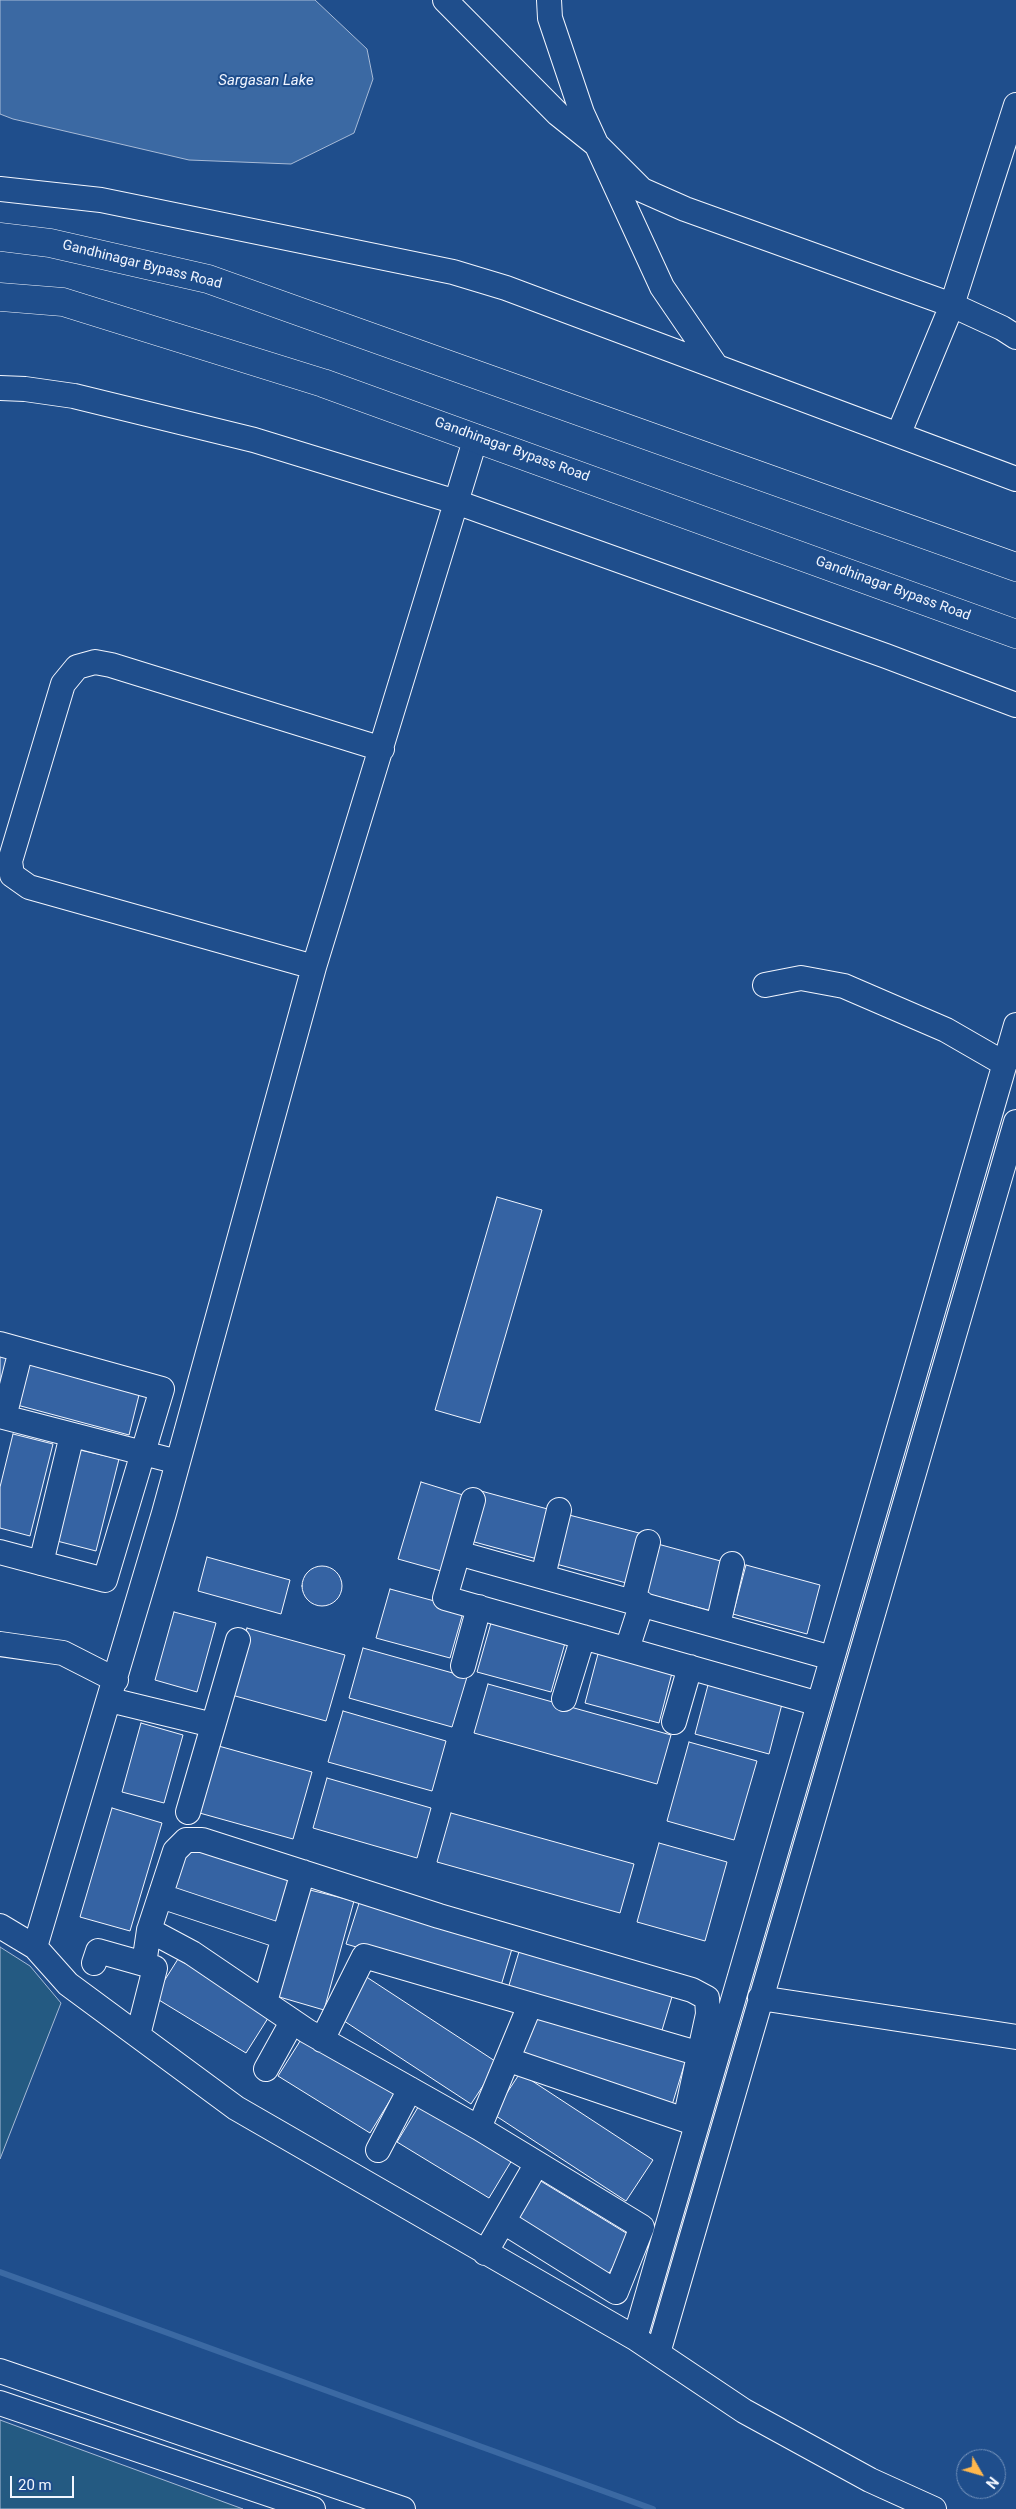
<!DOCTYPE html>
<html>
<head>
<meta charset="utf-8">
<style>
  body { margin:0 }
  #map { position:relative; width:1016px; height:2509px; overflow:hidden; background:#1f4e8c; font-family:Roboto,sans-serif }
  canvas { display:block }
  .north { position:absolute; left:956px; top:2449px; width:50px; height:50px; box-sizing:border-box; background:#1f4e8c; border:1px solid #7391ba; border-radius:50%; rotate:128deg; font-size:14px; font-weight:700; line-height:20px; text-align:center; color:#f2f6ff }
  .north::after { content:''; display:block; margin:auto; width:18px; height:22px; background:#ffb74d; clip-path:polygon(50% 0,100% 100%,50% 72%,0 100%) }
  .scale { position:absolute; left:10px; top:2476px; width:64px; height:22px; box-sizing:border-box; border:2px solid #f2f6ff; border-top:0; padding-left:6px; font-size:15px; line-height:18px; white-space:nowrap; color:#f2f6ff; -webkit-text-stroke:4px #1f4e8c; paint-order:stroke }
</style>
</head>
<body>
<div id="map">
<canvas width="1016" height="2509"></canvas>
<div class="north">N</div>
<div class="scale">20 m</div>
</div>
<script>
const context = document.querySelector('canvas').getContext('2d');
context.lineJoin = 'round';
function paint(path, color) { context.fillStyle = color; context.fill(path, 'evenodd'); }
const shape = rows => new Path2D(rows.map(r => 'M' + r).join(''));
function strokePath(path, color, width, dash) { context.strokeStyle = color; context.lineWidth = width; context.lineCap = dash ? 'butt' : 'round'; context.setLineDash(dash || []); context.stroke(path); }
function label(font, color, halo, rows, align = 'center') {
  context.font = font + ' Roboto,sans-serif'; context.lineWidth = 4; context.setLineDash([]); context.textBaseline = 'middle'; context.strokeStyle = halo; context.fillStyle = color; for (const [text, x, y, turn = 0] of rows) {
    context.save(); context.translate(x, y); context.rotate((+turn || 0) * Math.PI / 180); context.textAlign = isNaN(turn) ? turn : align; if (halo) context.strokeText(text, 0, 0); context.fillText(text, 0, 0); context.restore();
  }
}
const green = shape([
  [0,1947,30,1966,61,2003,0,2159,0,1947],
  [0,2420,243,2509,0,2509,0,2420]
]);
paint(green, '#245a82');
strokePath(green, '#a8bbd7', 1);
const water = shape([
  [0,0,315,0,367,49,373,79,354,133,291,164,189,160,13,119,0,114,0,0]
]);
paint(water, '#3b69a3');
strokePath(water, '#a8bbd7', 1);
strokePath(shape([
  [0,2272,653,2509]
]), '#3b69a3', 6);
const building = shape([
  [497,1197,542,1210,480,1423,435,1410,497,1197],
  [0,1351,10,1353,0,1389,0,1351],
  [30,1358,141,1387,129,1435,17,1405,30,1358],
  [13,1434,53,1444,30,1536,0,1528,0,1487,13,1434],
  [80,1450,119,1459,96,1551,57,1541,80,1450],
  [421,1482,463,1495,441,1571,398,1559,421,1482],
  [481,1491,555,1511,541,1560,467,1540,481,1491],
  [569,1515,643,1534,630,1584,556,1564,569,1515],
  [654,1543,728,1563,715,1612,641,1592,654,1543],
  [207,1557,290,1580,281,1614,198,1591,207,1557],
  [746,1565,820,1585,807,1634,733,1614,746,1565],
  '302 1586a20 20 0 1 1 40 0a20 20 0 1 1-40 0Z',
  [390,1589,464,1609,450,1658,376,1638,390,1589],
  [174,1612,216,1623,197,1692,155,1680,174,1612],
  [491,1623,565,1643,551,1692,477,1672,491,1623],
  [247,1628,345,1655,326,1721,228,1694,247,1628],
  [363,1648,467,1677,452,1727,349,1698,363,1648],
  [598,1654,672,1673,659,1723,585,1703,598,1654],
  [488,1684,671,1735,657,1784,474,1733,488,1684],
  [708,1685,782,1704,769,1754,695,1734,708,1685],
  [343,1711,446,1741,432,1791,328,1762,343,1711],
  [141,1723,183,1735,164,1803,122,1792,141,1723],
  [689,1742,757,1761,734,1840,667,1821,689,1742],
  [215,1745,312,1772,293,1839,196,1812,215,1745],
  [327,1778,431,1808,417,1858,313,1828,327,1778],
  [112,1808,162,1823,130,1931,80,1917,112,1808],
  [451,1813,634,1864,620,1913,437,1862,451,1813],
  [659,1843,727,1862,705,1941,637,1922,659,1843],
  [186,1847,292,1878,277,1928,172,1897,186,1847],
  [306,1889,354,1901,324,2010,276,1996,306,1889],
  [361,1897,514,1942,500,1989,346,1944,361,1897],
  [521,1945,674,1990,660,2037,507,1992,521,1945],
  [178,1959,270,2015,246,2053,154,1997,178,1959],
  [365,1976,498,2063,471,2104,338,2017,365,1976],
  [533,2013,686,2059,672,2105,519,2060,533,2013],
  [302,2038,394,2094,370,2133,278,2076,302,2038],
  [520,2073,653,2160,626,2201,493,2114,520,2073],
  [420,2104,512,2160,489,2198,397,2142,420,2104],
  [539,2180,631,2236,608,2275,516,2218,539,2180]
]);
paint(building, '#3563a3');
strokePath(building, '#f2f6ff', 1);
const minor = shape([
  [445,0,558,114,598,146,642,190,685,209,952,305,1002,328,1016,337],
  [549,0,550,18,582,113,662,287,716,366],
  [0,189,101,200,453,272,506,288,1016,479],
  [0,388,25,389,74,396,254,440,456,502,886,656,1016,705],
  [899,433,952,305,1016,105],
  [314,967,29,887,12,875,10,861,63,684,77,667,95,662,111,665,382,749],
  [765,985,801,978,844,986,946,1030,1005,1064],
  [0,1344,162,1389,105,1580,0,1552],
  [0,1416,178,1462],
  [4,1417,21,1350],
  [458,1553,473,1500],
  [41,1563,72,1435],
  [543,1576,559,1510],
  [633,1601,648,1542],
  [718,1625,732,1564],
  [0,1644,63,1653,116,1680],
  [627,1649,642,1603],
  [463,1666,479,1607],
  [564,1699,583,1637],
  [110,1700,213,1725],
  [819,1704,445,1598,458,1553,832,1658],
  [674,1722,690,1667],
  [188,1812,238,1640],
  [161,1896,284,1937],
  [0,1926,35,1947,68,1984,236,2108,635,2338,744,2411,870,2480,934,2509],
  [35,1947,164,1513,314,967,476,437],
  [94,1963,98,1951,144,1964],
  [760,1998,1016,2037],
  [263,2001,267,1995,303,1872],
  [138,2035,155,1968,144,1964,149,1930],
  [322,2040,364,1956,714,2058],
  [266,2069,292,2022],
  [479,2128,530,2005],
  [378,2150,410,2089],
  [504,2222,616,2292,642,2227,479,2128,307,2031,192,1953,149,1930,175,1851,186,1840,202,1840,439,1916,692,1990,707,1998,708,2014,685,2120,509,2060],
  [485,2253,536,2165],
  [635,2338,1016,1025],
  [658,2353,1016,1122],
  [0,2371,403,2509],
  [0,2403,313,2509]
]);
const major = shape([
  [0,237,50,243,208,279,1016,567],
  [0,297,63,302,323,383,1016,634]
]);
strokePath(minor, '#f2f6ff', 26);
strokePath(major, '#f2f6ff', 29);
strokePath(minor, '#1f4e8c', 24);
strokePath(major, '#1f4e8c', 28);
label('14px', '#f2f6ff', '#1f4e8c', [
  ["Gandhinagar Bypass Road",142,265,14],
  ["Gandhinagar Bypass Road",512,450,20],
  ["Gandhinagar Bypass Road",893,589,20]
]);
label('italic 15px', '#f2f6ff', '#1f4e8c', [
  ["Sargasan Lake",266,81]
]);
</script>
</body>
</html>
